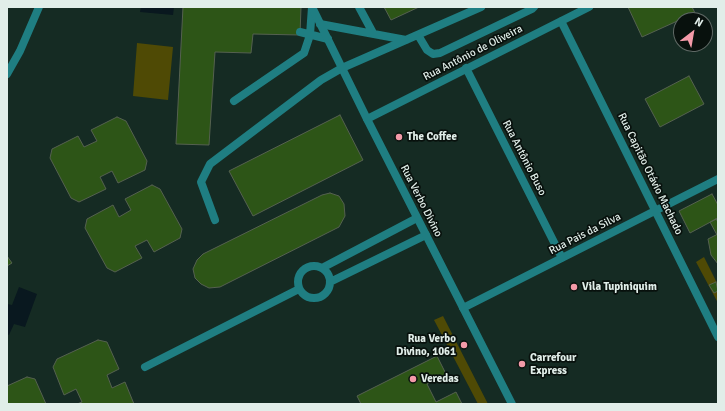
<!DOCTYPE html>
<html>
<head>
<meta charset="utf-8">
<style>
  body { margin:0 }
  #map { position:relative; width:725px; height:411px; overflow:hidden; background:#152b23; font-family:Signika,sans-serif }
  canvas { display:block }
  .frame { position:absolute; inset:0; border:8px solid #e1eee9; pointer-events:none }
  .north { position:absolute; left:673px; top:12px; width:40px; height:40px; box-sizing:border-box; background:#08110d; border:1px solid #5f6965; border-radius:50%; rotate:31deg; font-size:11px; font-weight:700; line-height:16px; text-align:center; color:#e1eee9 }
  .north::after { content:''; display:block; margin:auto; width:14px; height:18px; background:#f39aa8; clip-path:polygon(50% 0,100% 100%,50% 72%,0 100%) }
</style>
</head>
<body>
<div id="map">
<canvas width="725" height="411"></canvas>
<div class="frame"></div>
<div class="north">N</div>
</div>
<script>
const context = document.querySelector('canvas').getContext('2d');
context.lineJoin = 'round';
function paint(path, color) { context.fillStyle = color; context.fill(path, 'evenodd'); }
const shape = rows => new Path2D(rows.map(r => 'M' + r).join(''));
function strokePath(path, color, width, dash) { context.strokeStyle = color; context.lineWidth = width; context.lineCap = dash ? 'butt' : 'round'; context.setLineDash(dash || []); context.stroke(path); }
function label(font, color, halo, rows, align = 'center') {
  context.font = font + ' Signika,sans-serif'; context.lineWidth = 3.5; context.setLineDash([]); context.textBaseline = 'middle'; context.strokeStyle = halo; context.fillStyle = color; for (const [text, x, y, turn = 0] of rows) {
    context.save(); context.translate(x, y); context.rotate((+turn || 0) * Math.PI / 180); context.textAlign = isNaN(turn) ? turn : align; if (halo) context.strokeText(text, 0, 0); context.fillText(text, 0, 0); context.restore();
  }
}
paint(shape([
  [137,43,173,47,168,100,133,96],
  [704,257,718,285,718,303,696,262],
  [443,316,488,404,478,404,434,320]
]), '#4f4a05');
paint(shape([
  [141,7,174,7,173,15,140,12],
  [19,287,37,294,25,327,14,324,9,335,7,334,7,304,12,305]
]), '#09181f');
const building = shape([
  [183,7,301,7,300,35,253,34,251,53,215,52,209,145,176,144,183,7],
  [384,7,419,7,391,20,384,7],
  [628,7,692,7,695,13,642,37,628,7],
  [689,76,704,104,660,127,645,99,689,76],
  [340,115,363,160,253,216,229,171,340,115],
  [117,117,126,121,147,161,145,170,118,183,112,171,100,177,106,189,79,202,71,198,50,158,52,149,78,136,84,147,97,141,91,130,117,117],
  [152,185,160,189,182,229,180,238,154,252,147,240,135,246,142,258,115,272,107,268,85,228,87,219,113,205,119,217,131,210,125,199,152,185],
  [330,193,339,196,344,204,345,216,339,227,220,287,209,288,201,284,195,278,193,269,197,260,203,254,322,195,330,193],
  [712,194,718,205,718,218,690,233,679,211,712,194],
  [716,219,718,222,717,235,710,222,716,219],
  [718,234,718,264,711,255,708,239,718,234],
  [7,256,12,263,7,266,7,256],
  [716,282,718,291,714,293,709,285,716,282],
  [98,340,107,342,119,369,107,375,112,388,125,382,134,404,77,404,82,402,76,389,64,395,53,367,57,359,98,340],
  [437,356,446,374,427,384,436,402,456,392,462,404,361,404,357,396,437,356],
  [27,377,35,379,46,404,7,404,7,386,27,377]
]);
paint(building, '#2d5517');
strokePath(building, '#556150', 1);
strokePath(shape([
  [359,7,373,33],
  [320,24,406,40],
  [300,32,328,39],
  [418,35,427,50,433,54,440,53,532,9,534,7],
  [234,101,304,53,310,35,312,7],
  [215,220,201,182,210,164,321,80,342,68,481,7],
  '298 282a16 16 0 1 1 32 0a16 16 0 1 1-32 0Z',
  [322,268,417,218],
  [330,282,426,235],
  [145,367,299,289]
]), '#1f7e82', 8);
strokePath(shape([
  [561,21,718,337],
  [466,68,562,258],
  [7,74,20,51,39,7],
  [367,119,589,7],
  [463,308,718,179]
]), '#1f7e82', 8);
strokePath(shape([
  [312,7,367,119,512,404]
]), '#1f7e82', 8);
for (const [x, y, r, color] of [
  [399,137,4,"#f39aa8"],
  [574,287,4,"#f39aa8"],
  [464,345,4,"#f39aa8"],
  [522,364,4,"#f39aa8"],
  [413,379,4,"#f39aa8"]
]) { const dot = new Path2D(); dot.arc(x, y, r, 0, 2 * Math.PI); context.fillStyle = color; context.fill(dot); strokePath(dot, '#08110d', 1.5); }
label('11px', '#e1eee9', '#08110d', [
  ["Rua Antônio de Oliveira",473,53,-27],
  ["Rua Antônio Buso",524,158,63],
  ["Rua Capitão Otávio Machado",650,174,64],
  ["Rua Verbo Divino",421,201,63],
  ["Rua Pais da Silva",585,234,-27]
]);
label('bold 11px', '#e1eee9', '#08110d', [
  ["The Coffee",407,137],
  ["Vila Tupiniquim",582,287],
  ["Rua Verbo",456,339,"right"],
  ["Divino, 1061",456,352,"right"],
  ["Carrefour",530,358],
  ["Express",530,371],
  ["Veredas",421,379]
], 'left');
</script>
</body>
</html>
